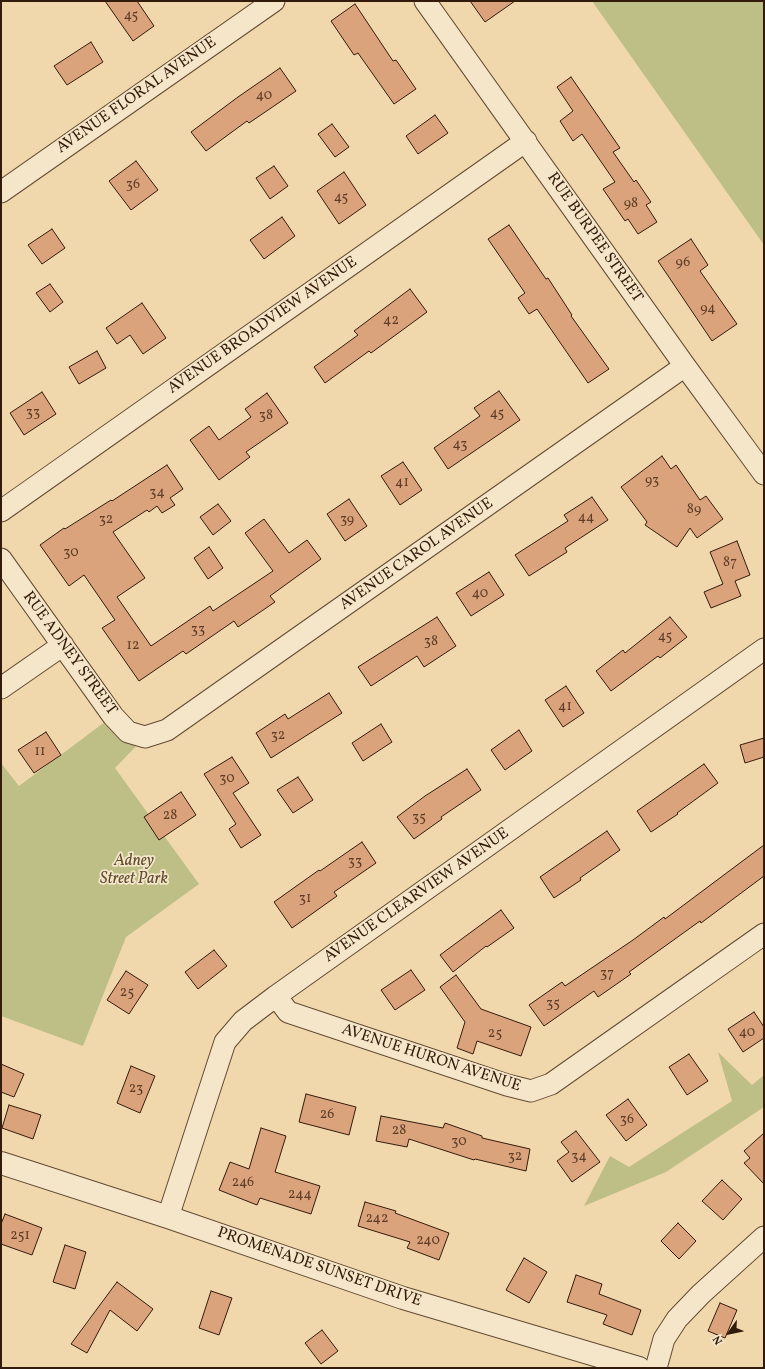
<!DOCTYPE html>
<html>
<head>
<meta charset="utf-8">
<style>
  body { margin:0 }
  #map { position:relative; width:765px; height:1369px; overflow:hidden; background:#f0d8ac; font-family:Vollkorn,serif }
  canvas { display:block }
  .frame { position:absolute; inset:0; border:2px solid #331b0b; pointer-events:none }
  .north { position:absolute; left:709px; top:1313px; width:40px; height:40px; -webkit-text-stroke:3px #f5e6c9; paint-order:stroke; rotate:237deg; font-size:11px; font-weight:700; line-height:16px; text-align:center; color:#331b0b }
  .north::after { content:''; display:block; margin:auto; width:14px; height:18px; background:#331b0b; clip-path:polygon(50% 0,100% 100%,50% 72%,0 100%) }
</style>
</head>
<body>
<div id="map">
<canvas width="765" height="1369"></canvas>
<div class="frame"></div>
<div class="north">N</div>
</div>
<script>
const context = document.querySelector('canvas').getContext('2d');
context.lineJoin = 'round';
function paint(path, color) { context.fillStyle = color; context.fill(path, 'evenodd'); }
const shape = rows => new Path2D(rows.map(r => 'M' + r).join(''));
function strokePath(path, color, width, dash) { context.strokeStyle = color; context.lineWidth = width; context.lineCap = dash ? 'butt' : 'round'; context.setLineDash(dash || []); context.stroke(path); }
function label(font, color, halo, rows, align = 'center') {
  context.font = font + ' Vollkorn,serif'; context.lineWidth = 3.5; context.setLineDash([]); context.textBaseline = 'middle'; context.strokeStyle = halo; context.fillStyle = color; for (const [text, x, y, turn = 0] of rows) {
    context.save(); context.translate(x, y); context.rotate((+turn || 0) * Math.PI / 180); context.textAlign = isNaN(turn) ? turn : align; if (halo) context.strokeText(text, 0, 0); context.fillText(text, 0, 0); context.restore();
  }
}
paint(shape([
  [592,1,764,1,764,245,745,218],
  [113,716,145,737,115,768,199,884,126,937,83,1046,1,1016,1,763,19,786],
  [718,1052,752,1085,764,1075,764,1107,666,1172,584,1206,610,1156,629,1167,732,1101]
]), '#bebe87');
const building = shape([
  [105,1,137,1,154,26,133,41,105,1],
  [470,1,515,1,485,22,470,1],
  [355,4,393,61,396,60,416,89,394,104,358,53,354,55,331,21,355,4],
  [91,42,103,62,67,85,54,66,91,42],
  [280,68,296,91,249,123,247,121,206,151,191,132,238,97,280,68],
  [571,77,620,148,613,152,634,182,636,180,651,202,646,205,657,222,638,234,628,219,625,221,603,189,615,182,582,134,573,141,560,121,573,111,557,87,571,77],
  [435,115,448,133,418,154,406,136,435,115],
  [332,124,349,147,335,157,318,134,332,124],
  [136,161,158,190,131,210,109,181,136,161],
  [274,166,288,186,270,199,256,178,274,166],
  [344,172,366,205,339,224,317,191,344,172],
  [282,217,295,236,264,259,250,240,282,217],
  [509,225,546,279,548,278,572,315,571,316,609,369,588,383,537,309,529,314,518,298,525,293,488,239,509,225],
  [52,229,65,248,42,264,28,245,52,229],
  [691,239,708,265,700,271,737,324,712,341,658,261,691,239],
  [50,284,63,302,50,312,36,293,50,284],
  [410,289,427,312,371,353,369,351,325,383,314,367,358,335,354,331,410,289],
  [142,303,166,338,143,354,130,335,117,344,106,328,142,303],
  [97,351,106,368,79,384,69,367,97,351],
  [499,391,520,420,448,469,434,448,480,416,474,408,499,391],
  [42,392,56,414,24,435,10,413,42,392],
  [267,393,288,423,246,452,250,457,219,480,190,440,209,426,219,440,251,417,245,409,267,393],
  [662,456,671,469,676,465,700,500,706,496,723,519,697,538,690,528,677,547,645,525,647,522,621,487,662,456],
  [403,462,422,490,400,505,381,476,403,462],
  [167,465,183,489,170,498,175,505,162,513,157,506,149,512,147,510,113,532,145,578,117,597,151,646,210,606,213,611,273,571,245,533,264,519,289,553,307,540,321,559,270,596,275,602,238,627,234,621,186,654,183,651,139,681,102,628,115,620,84,575,69,586,40,545,64,528,65,529,111,500,112,501,167,465],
  [592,497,608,520,565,548,567,552,529,576,515,555,568,521,564,515,592,497],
  [349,499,367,526,345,541,327,514,349,499],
  [218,504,231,521,213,535,200,517,218,504],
  [737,541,750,575,735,581,741,596,711,608,704,592,723,584,710,552,737,541],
  [209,547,223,568,208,579,194,558,209,547],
  [489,572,504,595,471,616,456,593,489,572],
  [437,617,456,646,424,667,417,656,371,686,358,667,437,617],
  [670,617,687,637,660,658,658,656,611,691,596,671,623,650,625,653,670,617],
  [566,686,584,713,563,727,545,700,566,686],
  [329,693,342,713,271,758,256,733,285,714,288,719,329,693],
  [381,724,392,742,363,761,352,743,381,724],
  [519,730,532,751,505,770,491,750,519,730],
  [46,732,61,755,34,773,18,750,46,732],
  [764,738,764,757,745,763,740,745,764,738],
  [232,757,249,783,233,793,261,835,241,848,229,829,236,824,204,774,232,757],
  [704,764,718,783,677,813,678,814,651,832,637,811,704,764],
  [467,769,481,790,441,817,442,819,414,839,397,817,425,796,467,769],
  [298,777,313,800,293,813,277,790,298,777],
  [181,792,196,815,159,840,144,817,181,792],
  [607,831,620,850,580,878,581,880,554,898,540,877,607,831],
  [362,842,376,863,334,892,337,896,292,928,274,902,319,870,320,871,362,842],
  [764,845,764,876,701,923,700,921,629,972,631,974,598,997,594,991,544,1026,529,1005,562,982,565,986,633,940,664,917,665,919,764,845],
  [501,910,514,928,487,947,486,946,453,972,440,955,501,910],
  [214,950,227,966,198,989,185,972,214,950],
  [411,970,425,990,395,1010,381,990,411,970],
  [126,971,148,985,129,1014,107,1000,126,971],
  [456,975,481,1009,531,1027,521,1056,477,1041,473,1054,457,1048,465,1022,440,987,456,975],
  [754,1012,764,1027,764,1038,743,1052,728,1029,754,1012],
  [689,1054,708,1081,687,1095,669,1067,689,1054],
  [1,1064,24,1074,14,1097,1,1092,1,1064],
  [131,1066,155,1076,140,1113,117,1103,131,1066],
  [306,1094,356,1107,349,1135,299,1122,306,1094],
  [628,1099,647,1125,626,1141,606,1115,628,1099],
  [9,1105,41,1115,33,1139,2,1128,9,1105],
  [381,1116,443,1128,445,1123,482,1136,482,1138,530,1149,526,1171,475,1159,474,1160,409,1139,407,1147,376,1141,381,1116],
  [261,1128,286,1136,275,1172,320,1186,311,1214,260,1198,257,1205,219,1190,230,1162,249,1169,261,1128],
  [576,1131,600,1162,572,1182,557,1161,569,1152,561,1142,576,1131],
  [764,1133,764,1184,744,1163,750,1158,744,1151,764,1133],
  [722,1180,742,1199,723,1220,702,1201,722,1180],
  [365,1202,396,1211,395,1213,449,1233,439,1260,407,1248,410,1242,358,1226,365,1202],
  [5,1214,42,1228,32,1255,1,1244,1,1224,5,1214],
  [678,1223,696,1241,679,1259,661,1241,678,1223],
  [65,1245,86,1252,75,1289,53,1282,65,1245],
  [524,1258,547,1272,529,1303,506,1290,524,1258],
  [576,1275,602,1284,599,1294,641,1310,632,1335,603,1324,607,1315,567,1302,576,1275],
  [117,1282,153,1309,137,1331,110,1310,87,1353,71,1344,117,1282],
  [211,1291,232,1298,219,1335,199,1328,211,1291],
  [720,1303,737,1310,725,1338,708,1331,720,1303],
  [322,1330,338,1351,321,1364,305,1343,322,1330]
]);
paint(building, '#dba37c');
strokePath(building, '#331b0b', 1);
const minor = shape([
  [425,1,685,366,764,474],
  [1,192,274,1],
  [1,511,526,141],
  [1,559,113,716,128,732,145,737,167,730,685,366],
  [1,688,63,645],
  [276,996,288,1012,507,1085,531,1091,551,1084,764,934],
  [168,1217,225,1042,243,1021,276,996,764,649],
  [656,1368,664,1339,677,1319,701,1294,764,1237]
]);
const tertiary = shape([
  [1,1163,168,1217,403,1298,639,1368]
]);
strokePath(minor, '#624a33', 23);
strokePath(tertiary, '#624a33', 24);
strokePath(minor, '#f5e6c9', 21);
strokePath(tertiary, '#f5e6c9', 22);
label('14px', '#5d3d27', null, [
  ["45",131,16],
  ["40",264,96],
  ["36",133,185],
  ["45",341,198],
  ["98",631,204],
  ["96",683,263],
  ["94",708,309],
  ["42",391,321],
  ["33",33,413],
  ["45",497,414],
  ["38",266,416],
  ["43",460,445],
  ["93",652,481],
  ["41",402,483],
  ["34",157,493],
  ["89",694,510],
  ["44",586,518],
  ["32",106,520],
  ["39",347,520],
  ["30",71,553],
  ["87",730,563],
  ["40",480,594],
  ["33",198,630],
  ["45",665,637],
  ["38",431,642],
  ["12",133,646],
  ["41",565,707],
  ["32",278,736],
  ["11",40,752],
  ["30",227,779],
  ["28",170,816],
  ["35",419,818],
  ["33",355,862],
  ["31",305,899],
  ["37",607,974],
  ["25",127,993],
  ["35",553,1004],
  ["40",747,1033],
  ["25",495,1034],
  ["23",136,1089],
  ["26",327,1115],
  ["36",627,1120],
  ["28",399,1131],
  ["30",459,1142],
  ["32",515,1157],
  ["34",579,1157],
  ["246",243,1183],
  ["244",300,1195],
  ["242",377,1219],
  ["251",20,1236],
  ["240",428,1241]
]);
label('16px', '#331b0b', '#f5e6c9', [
  ["AVENUE FLORAL AVENUE",137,96,-35],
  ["RUE BURPEE STREET",594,238,55],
  ["AVENUE BROADVIEW AVENUE",263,326,-35],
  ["AVENUE CAROL AVENUE",417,555,-35],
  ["RUE ADNEY STREET",69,654,54],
  ["AVENUE CLEARVIEW AVENUE",417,896,-35],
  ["AVENUE HURON AVENUE",431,1059,18],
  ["PROMENADE SUNSET DRIVE",319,1268,19]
]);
label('italic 16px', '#5d4c30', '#f5e6c9', [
  ["Adney",134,862],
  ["Street Park",134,880]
]);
</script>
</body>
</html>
